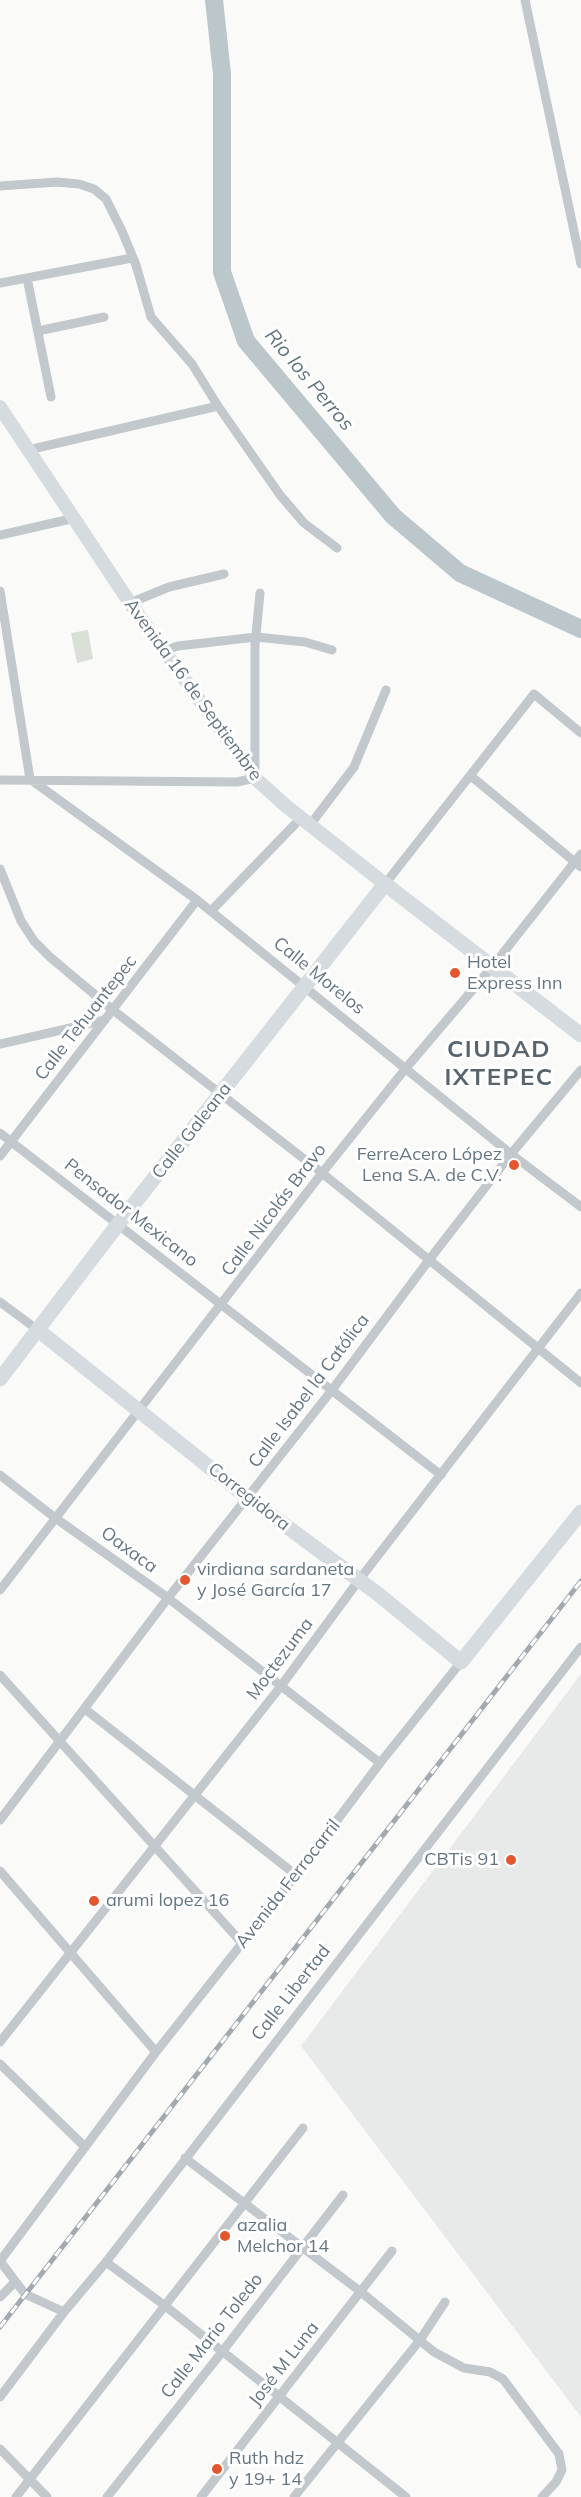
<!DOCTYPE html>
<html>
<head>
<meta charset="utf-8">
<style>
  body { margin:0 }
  canvas { display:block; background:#fafaf8 }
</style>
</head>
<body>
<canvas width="581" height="2497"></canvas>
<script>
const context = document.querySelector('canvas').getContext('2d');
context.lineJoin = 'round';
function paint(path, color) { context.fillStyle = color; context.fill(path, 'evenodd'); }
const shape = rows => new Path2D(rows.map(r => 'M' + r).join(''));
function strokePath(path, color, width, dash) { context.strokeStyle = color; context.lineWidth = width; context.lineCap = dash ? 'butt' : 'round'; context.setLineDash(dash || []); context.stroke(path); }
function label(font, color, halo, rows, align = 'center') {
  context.font = font + ' Mulish,sans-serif'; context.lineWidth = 6; context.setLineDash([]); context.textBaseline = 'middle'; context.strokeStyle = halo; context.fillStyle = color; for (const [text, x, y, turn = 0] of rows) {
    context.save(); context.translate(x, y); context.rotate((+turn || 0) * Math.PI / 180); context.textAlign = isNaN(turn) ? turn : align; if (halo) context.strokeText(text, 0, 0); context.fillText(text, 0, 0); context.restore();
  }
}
paint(shape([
  [581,1674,581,2417,301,2046]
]), '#e8e9e9');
paint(shape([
  [88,630,93,659,77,663,71,633]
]), '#dadfd7');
strokePath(shape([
  [214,0,222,74,222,272,246,341,393,516,460,573,581,629]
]), '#bbc7cb', 18);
strokePath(shape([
  [525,0,581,264],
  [0,186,57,182,79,184,94,189,106,199,122,231,136,265,151,317,192,364,218,406,280,495,304,523,337,548],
  [27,278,51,397],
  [0,283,132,258],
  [38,331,104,317],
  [28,450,218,406],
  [0,535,75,518],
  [0,591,30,779,197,900,511,1154,581,1207],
  [130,603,169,587,224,574],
  [163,651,178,646,256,637,305,642,332,650],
  [471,776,581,867],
  [0,780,237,782,255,778,255,645,260,593],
  [310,825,354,767,386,690],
  [0,869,21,921,34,941,50,957,113,1010,322,1173,581,1383],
  [385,884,534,694,581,733],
  [211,911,301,818],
  [0,1044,105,1020],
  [0,1133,441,1475],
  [0,1156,197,900],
  [0,1302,38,1330],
  [0,1475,54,1517,168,1598,380,1763],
  [0,1590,322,1173,406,1068,492,967,581,854],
  [0,1675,242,1943],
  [85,1709,296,1875],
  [0,1820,168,1598,332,1390,429,1260,511,1154,581,1070],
  [0,1871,156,2052],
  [0,2042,281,1686,359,1580,581,1293],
  [0,2064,84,2146],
  [185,2158,361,2292,434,2352,464,2368,490,2372,503,2379,559,2454,562,2470,556,2482,542,2497],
  [0,2261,25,2294,64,2312,106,2262,581,1647],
  [0,2261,156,2052,296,1875,380,1763,461,1662],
  [106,2262,164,2305,406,2497],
  [0,2297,15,2282],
  [0,2397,64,2312],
  [0,2449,47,2497],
  [16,2497,303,2128],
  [107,2497,222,2352,343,2195],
  [201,2497,392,2251],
  [294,2497,420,2340,445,2302]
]), '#c3c8cc', 9);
strokePath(shape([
  [0,407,130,603,255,778,286,806,385,884]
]), '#d6dbdf', 14);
strokePath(shape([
  [38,1330,248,1498,378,1594,461,1662,581,1512],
  [0,1379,119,1223,385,884,581,1035]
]), '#d6dbdf', 15);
const rail = shape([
  [0,2327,581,1581]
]);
strokePath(rail, '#a2aab0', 5);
strokePath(rail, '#fff', 3, [9]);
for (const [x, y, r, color] of [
  [455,973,6,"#e4572e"],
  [514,1165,6,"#e4572e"],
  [185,1580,6,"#e4572e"],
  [511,1860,6,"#e4572e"],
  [94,1901,6,"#e4572e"],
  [225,2236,6,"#e4572e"],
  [217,2469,6,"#e4572e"]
]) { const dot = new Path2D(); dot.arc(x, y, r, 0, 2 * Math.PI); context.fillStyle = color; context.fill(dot); strokePath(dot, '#fff', 2); }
label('18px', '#657683', '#fff', [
  ["Avenida 16 de Septiembre",193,690,54],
  ["Calle Morelos",319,976,39],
  ["Calle Tehuantepec",86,1018,-52],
  ["Calle Galeana",192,1131,-52],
  ["Calle Nicolás Bravo",274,1210,-53],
  ["Pensador Mexicano",131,1213,38],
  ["Calle Isabel la Católica",309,1391,-53],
  ["Corregidora",249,1497,38],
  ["Oaxaca",129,1550,36],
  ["Moctezuma",280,1659,-53],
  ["Avenida Ferrocarril",288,1884,-52],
  ["Calle Libertad",291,1993,-52],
  ["Calle Mario Toledo",212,2336,-52],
  ["José M Luna",284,2364,-52]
]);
label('18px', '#657683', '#fff', [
  ["Hotel",467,963],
  ["Express Inn",467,984],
  ["FerreAcero López",502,1155,"right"],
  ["Lena S.A. de C.V.",502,1176,"right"],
  ["virdiana sardaneta",197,1570],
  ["y José García 17",197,1591],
  ["CBTis 91",499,1860,"right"],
  ["arumi lopez 16",106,1901],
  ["azalia",237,2226],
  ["Melchor 14",237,2247],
  ["Ruth hdz",229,2459],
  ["y 19+ 14",229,2480]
], 'left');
label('italic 20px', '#60757c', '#fff', [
  ["Rio los Perros",309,380,50]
]);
context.letterSpacing = '1.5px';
label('bold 24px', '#57646e', '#fff', [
  ["CIUDAD",499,1050],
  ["IXTEPEC",499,1078]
]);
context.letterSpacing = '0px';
</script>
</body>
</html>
